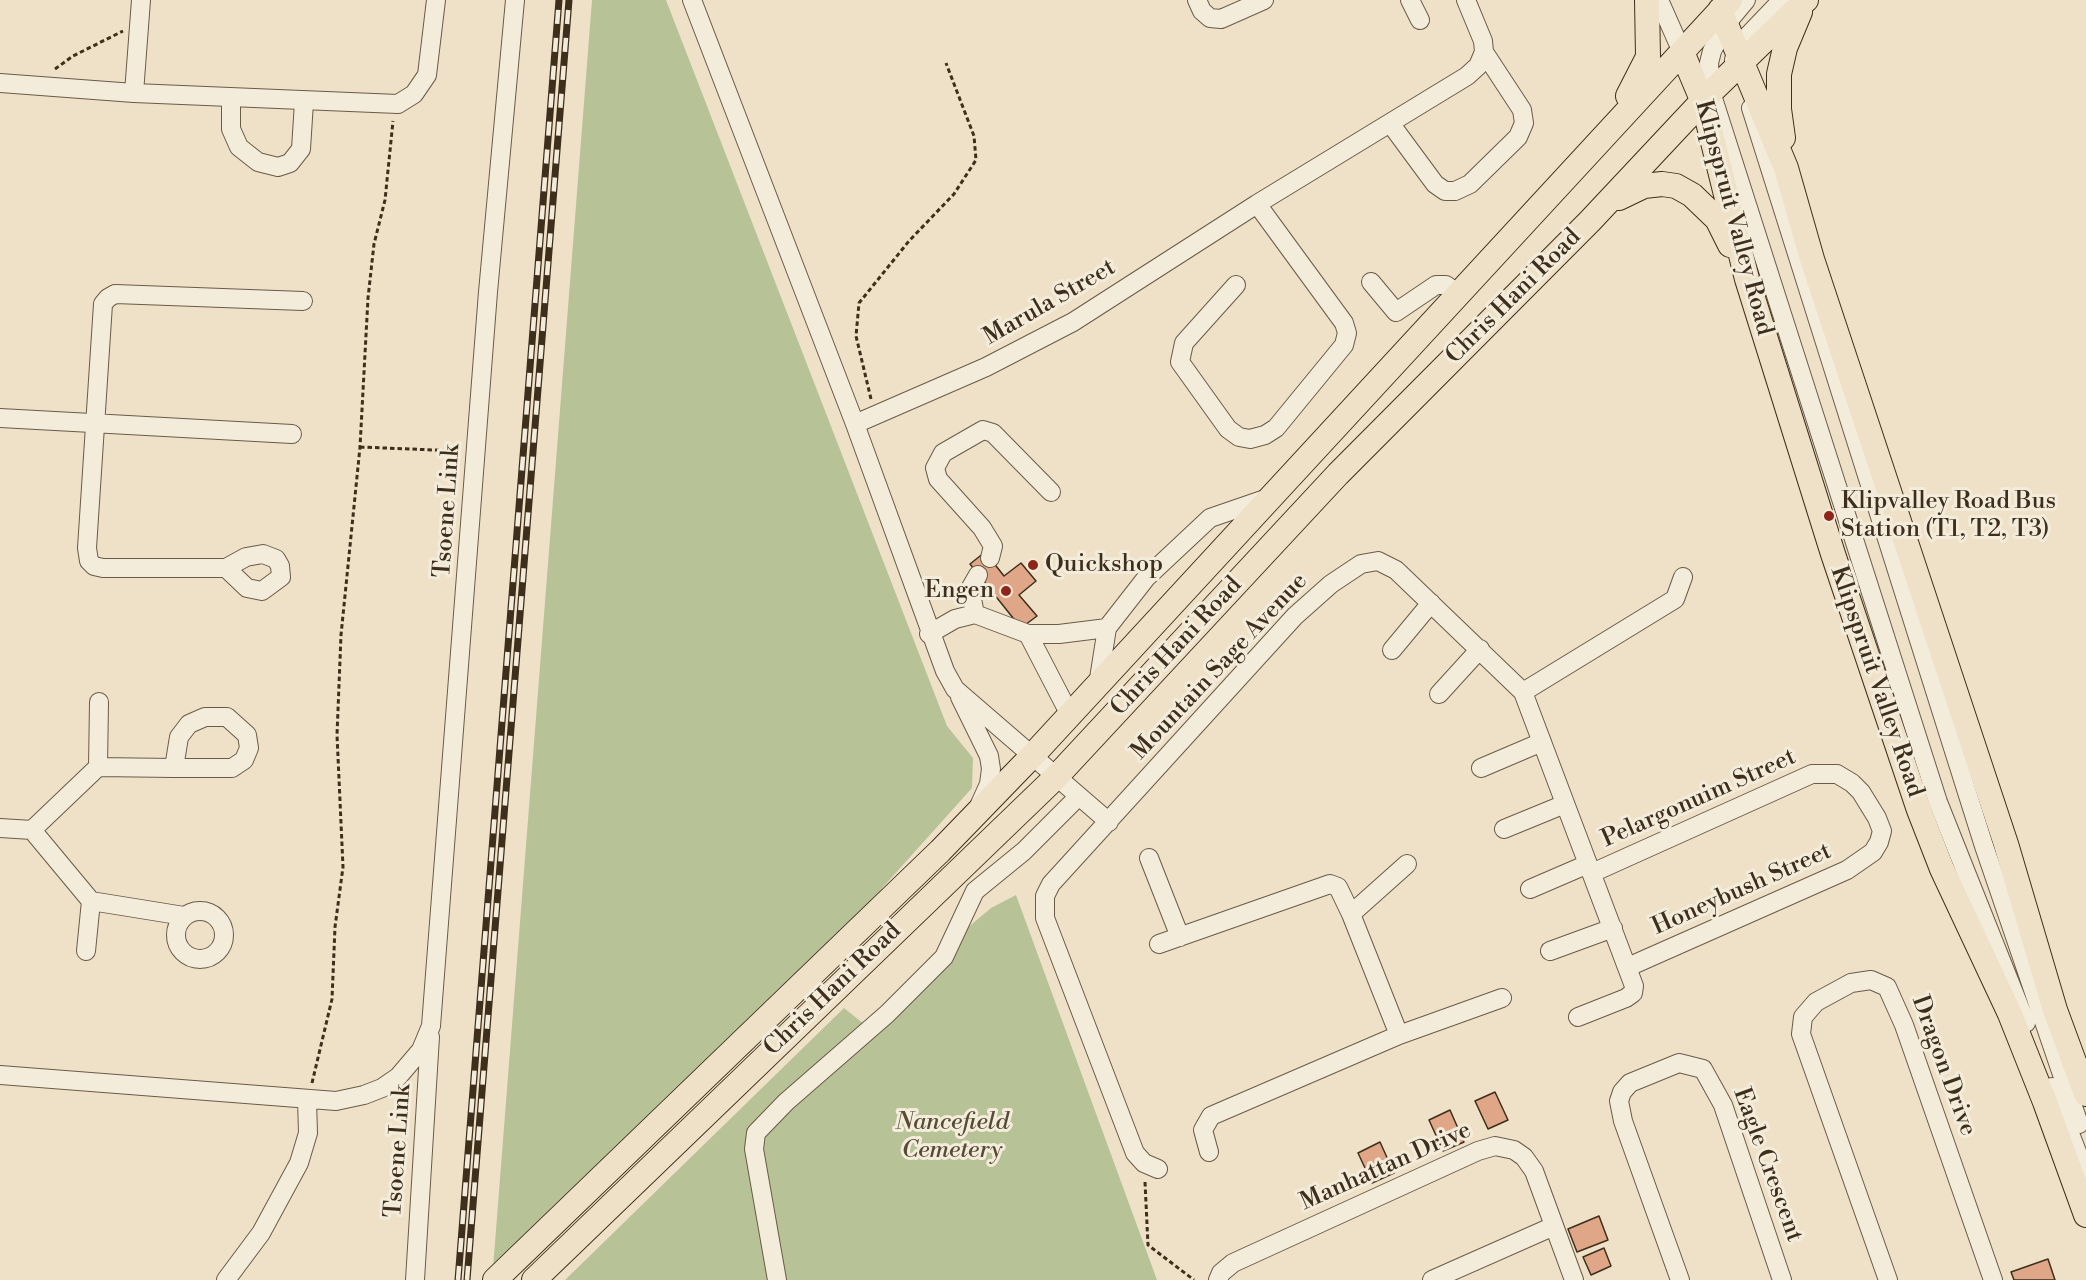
<!DOCTYPE html>
<html>
<head>
<meta charset="utf-8">
<style>
  body { margin:0 }
  canvas { display:block; background:#eee1c7 }
</style>
</head>
<body>
<canvas width="2086" height="1280"></canvas>
<script>
const context = document.querySelector('canvas').getContext('2d');
context.lineJoin = 'round';
function paint(path, color) { context.fillStyle = color; context.fill(path, 'evenodd'); }
const shape = rows => new Path2D(rows.map(r => 'M' + r).join(''));
function strokePath(path, color, width, dash) { context.strokeStyle = color; context.lineWidth = width; context.lineCap = dash ? 'butt' : 'round'; context.setLineDash(dash || []); context.stroke(path); }
function label(font, color, halo, rows, align = 'center') {
  context.font = font + ' "Libre Bodoni",serif'; context.lineWidth = 6; context.setLineDash([]); context.textBaseline = 'middle'; context.strokeStyle = halo; context.fillStyle = color; for (const [text, x, y, turn = 0] of rows) {
    context.save(); context.translate(x, y); context.rotate((+turn || 0) * Math.PI / 180); context.textAlign = isNaN(turn) ? turn : align; if (halo) context.strokeText(text, 0, 0); context.fillText(text, 0, 0); context.restore();
  }
}
paint(shape([
  [592,0,666,0,947,726,973,758,972,788,866,906,493,1268],
  [1016,895,1157,1280,565,1280,844,1008,864,1024,935,955,991,908]
]), '#b7c397');
const building = shape([
  [985,552,1004,576,1021,563,1036,581,1019,595,1037,616,1021,628,970,564,985,552],
  [1495,1092,1508,1120,1488,1129,1475,1101,1495,1092],
  [1450,1110,1464,1142,1443,1151,1429,1120,1450,1110],
  [1380,1142,1394,1173,1372,1183,1358,1153,1380,1142],
  [1599,1216,1608,1240,1577,1252,1568,1229,1599,1216],
  [1604,1248,1611,1266,1591,1275,1583,1257,1604,1248],
  [2048,1259,2055,1280,2014,1280,2011,1272,2048,1259]
]);
paint(building, '#dfa687');
strokePath(building, '#3e2e1c', 1.5);
const minor = shape([
  [692,0,855,424,945,671,955,689,1109,822],
  [1197,0,1202,11,1210,18,1221,19,1264,0],
  [1410,0,1420,20],
  [1659,0,1682,52],
  [1746,0,1726,24,1712,51,1709,63,1711,92,1938,802,2026,1023],
  [1734,60,1737,47,1782,0],
  [0,83,134,93,398,104,414,94,427,75,436,0],
  [134,93,141,0],
  [231,98,231,129,239,147,258,162,278,167,290,163,301,149,304,102],
  [1751,108,1984,846,2079,1124],
  [1390,123,1435,184,1445,191,1455,191,1470,184,1518,137,1524,123,1522,110,1484,52],
  [1371,282,1396,312,1436,285,1446,285,1458,294],
  [1236,285,1184,343,1180,362,1228,429,1239,437,1250,439,1265,435,1276,428,1344,345,1347,333,1344,323,1257,204],
  [0,418,292,434],
  [855,424,986,367,1073,322,1257,204,1467,76,1478,66,1484,52,1483,41,1466,0],
  [990,558,993,546,982,528,938,479,935,468,943,453,983,430,993,433,1051,492],
  [226,568,247,588,262,591,281,577,280,566,276,559,263,554,246,557,226,568,103,568,94,566,89,561,87,548,103,304,108,298,115,294,303,301],
  [975,614,970,589,978,575],
  [929,634,955,619,975,614,1028,634,1059,634,1107,628],
  [1028,634,1070,715],
  [1392,650,1431,603],
  [1098,685,1107,628,1146,578,1210,518,1271,497],
  [1523,692,1675,599,1683,577],
  [1439,694,1480,649],
  [960,697,989,756,991,769,989,784,980,804],
  [98,767,99,702],
  [1481,768,1542,742],
  [0,828,32,830,98,767,174,768,232,768,244,760,249,748,247,735,227,717,205,717,189,724,179,737,174,768],
  [1504,829,1565,804],
  [32,830,91,901,184,916],
  [1149,858,1180,937],
  [1592,873,1812,774,1837,774,1852,783,1861,792,1877,818,1882,831,1879,842,1873,852,1847,870,1628,967],
  [1530,889,1588,864],
  '176 935a24 24 0 1 1 48 0a24 24 0 1 1-48 0Z',
  [1159,944,1330,884,1338,887,1351,914],
  [86,951,91,901],
  [1550,951,1613,928],
  [1399,1035,1502,998],
  [0,1075,336,1101,364,1095,382,1088,398,1077,421,1050,431,1026,488,292,515,0],
  [2052,1087,2086,1175],
  [1209,1152,1203,1130,1211,1116,1399,1035,1351,914,1407,864],
  [1158,1169,1144,1163,1135,1153,1045,918,1045,896,1051,884,1295,616,1331,584,1361,564,1378,561,1396,570,1523,692,1634,986,1633,993,1626,998,1578,1017],
  [226,1280,261,1233,299,1163,308,1133,307,1100],
  [415,1280,430,1037],
  [777,1280,754,1149,756,1133,786,1102,887,1014,944,957,975,891,1024,851,1079,796],
  [1218,1280,1221,1273,1233,1263,1478,1151,1495,1146,1514,1150,1524,1157,1534,1171,1574,1280],
  [1432,1280,1554,1226],
  [1680,1280,1623,1121,1619,1101,1622,1092,1630,1083,1679,1063,1703,1069,1723,1105,1782,1280],
  [1888,1280,1801,1034,1803,1017,1816,1002,1851,983,1871,980,1887,987,1904,1025,1993,1280]
]);
const major = shape([
  [1720,10,1786,168,1812,259,2006,844,2055,1010,2086,1094],
  [1682,52,1703,102,1747,279,1833,554,1919,810,1942,869,2010,1014,2045,1102,2086,1215],
  [1628,96,1648,57,1647,0],
  [1783,138,1779,109,1779,74,1785,48,1800,12],
  [1619,198,1644,186,1662,184,1676,186,1692,195,1717,219,1730,245],
  [495,1280,940,851,1032,756,1730,0],
  [534,1280,1056,777,1338,474,1590,221,1711,92,1806,0]
]);
strokePath(minor, '#6a5b47', 20);
strokePath(major, '#3e2e1c', 26);
strokePath(shape([
  [55,69,73,56,123,31],
  [871,399,856,336,859,303,909,241,954,194,976,160,974,136,946,63],
  [360,447,460,451],
  [312,1083,332,999,335,927,343,867,337,735,341,635,360,447,368,298,374,244,385,200,393,121],
  [1145,1182,1148,1245,1194,1280]
]), '#3e2e1c', 3, [4.5, 3]);
strokePath(minor, '#f4ecdb', 18);
strokePath(major, '#eee1c7', 24);
const rail = shape([
  [458,1280,559,0],
  [467,1280,569,0]
]);
strokePath(rail, '#3e2e1c', 7);
strokePath(rail, '#f4ecdb', 4.5, [14]);
for (const [x, y, r, color] of [
  [1829,516,6,"#8f2418"],
  [1033,565,6,"#8f2418"],
  [1006,591,6,"#8f2418"]
]) { const dot = new Path2D(); dot.arc(x, y, r, 0, 2 * Math.PI); context.fillStyle = color; context.fill(dot); strokePath(dot, '#f4ecdb', 2); }
label('24px', '#3e2e1c', '#f4ecdb', [
  ["Klipspruit Valley Road",1733,218,75],
  ["Chris Hani Road",1514,297,-45],
  ["Marula Street",1050,303,-30],
  ["Tsoene Link",448,511,-86],
  ["Chris Hani Road",1177,647,-47],
  ["Mountain Sage Avenue",1220,667,-47],
  ["Klipspruit Valley Road",1876,682,71],
  ["Pelargonuim Street",1699,799,-24],
  ["Honeybush Street",1742,890,-24],
  ["Chris Hani Road",833,990,-44],
  ["Dragon Drive",1943,1066,70],
  ["Tsoene Link",399,1151,-86],
  ["Eagle Crescent",1767,1165,70],
  ["Manhattan Drive",1386,1167,-24]
]);
label('24px', '#3e2e1c', '#f4ecdb', [
  ["Klipvalley Road Bus",1841,502],
  ["Station (T1, T2, T3)",1841,530],
  ["Quickshop",1045,565],
  ["Engen",994,591,"right"]
], 'left');
label('italic 24px', '#564c35', '#f4ecdb', [
  ["Nancefield",952,1123],
  ["Cemetery",952,1151]
]);
</script>
</body>
</html>
